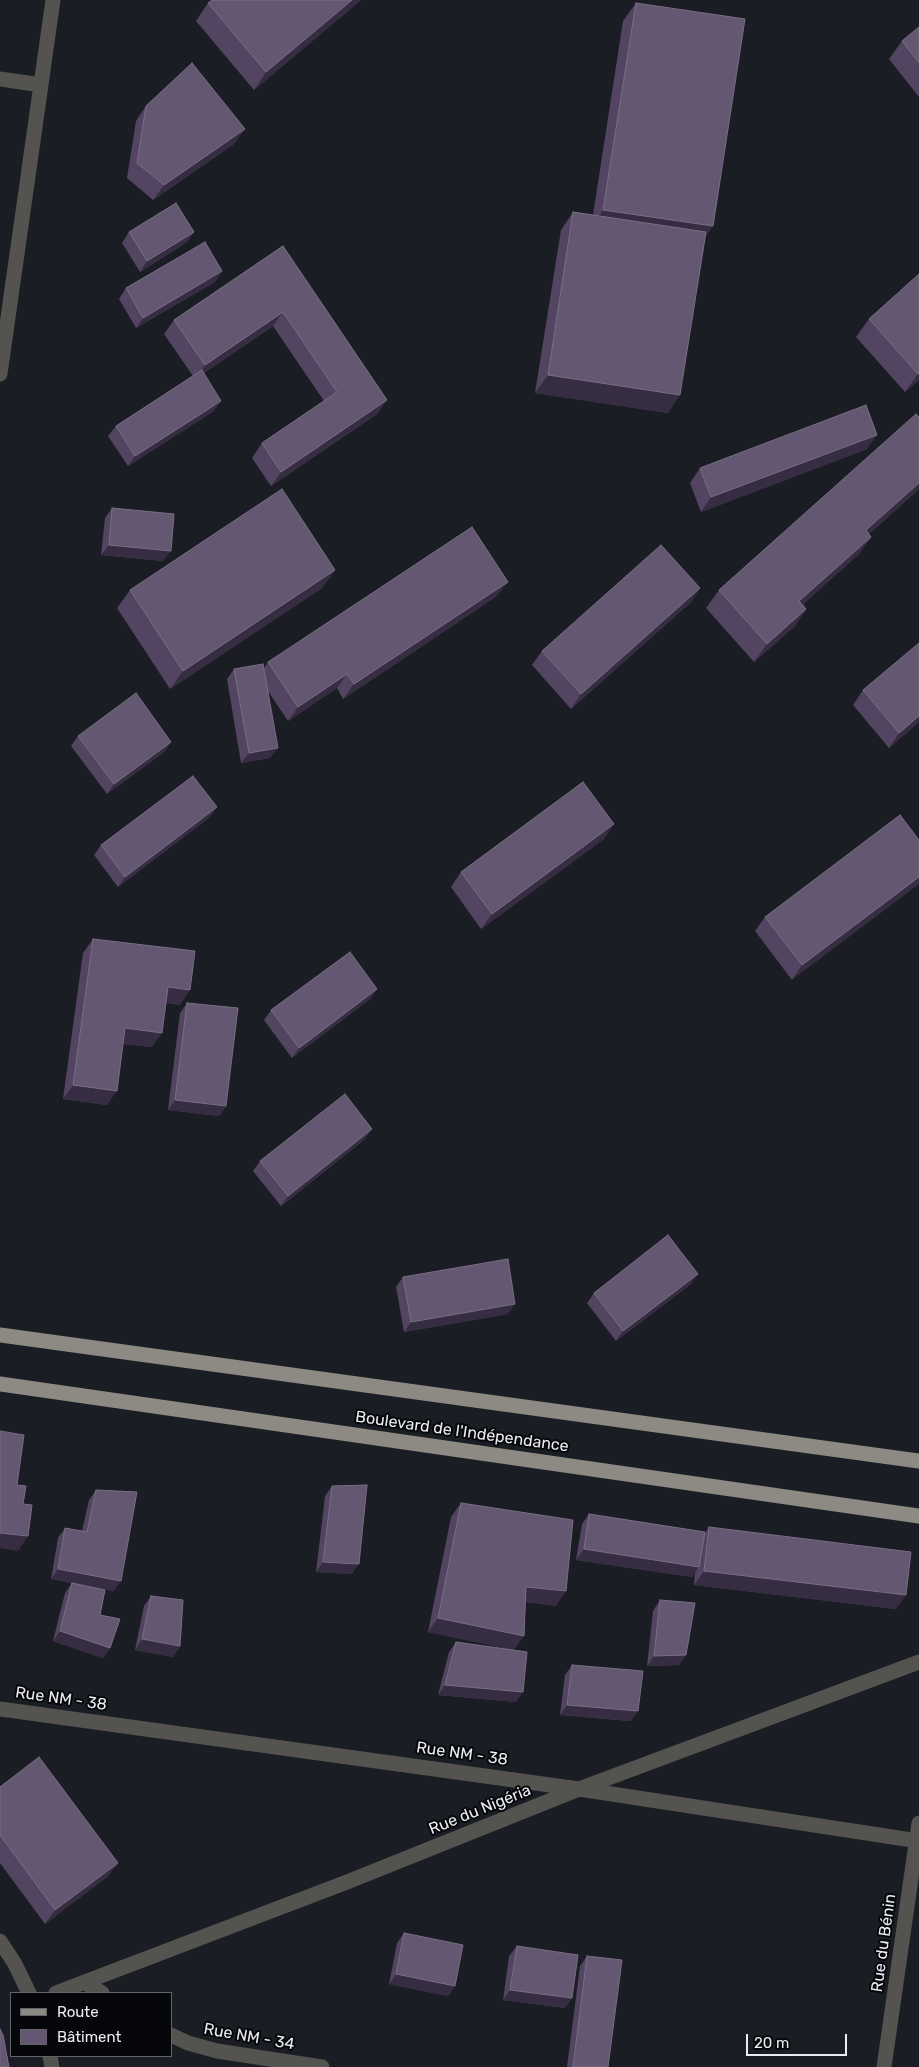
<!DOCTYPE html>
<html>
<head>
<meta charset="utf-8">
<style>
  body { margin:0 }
  #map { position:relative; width:919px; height:2067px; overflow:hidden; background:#1a1d23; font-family:Rubik,sans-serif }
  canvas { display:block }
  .legend { position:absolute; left:10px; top:1992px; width:162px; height:65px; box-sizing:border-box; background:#06070a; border:1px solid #616366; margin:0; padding:6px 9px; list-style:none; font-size:15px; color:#eaecf1 }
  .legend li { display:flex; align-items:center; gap:10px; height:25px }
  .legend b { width:25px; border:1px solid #616366 }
  .scale { position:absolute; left:746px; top:2034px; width:101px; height:22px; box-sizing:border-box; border:2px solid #eaecf1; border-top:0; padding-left:6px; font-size:15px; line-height:18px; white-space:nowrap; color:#eaecf1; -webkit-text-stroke:4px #06070a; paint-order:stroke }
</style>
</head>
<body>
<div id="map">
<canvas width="919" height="2067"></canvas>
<ul class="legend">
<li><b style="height:6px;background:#8c8a82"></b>Route</li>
<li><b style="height:14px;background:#645771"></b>Bâtiment</li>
</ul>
<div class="scale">20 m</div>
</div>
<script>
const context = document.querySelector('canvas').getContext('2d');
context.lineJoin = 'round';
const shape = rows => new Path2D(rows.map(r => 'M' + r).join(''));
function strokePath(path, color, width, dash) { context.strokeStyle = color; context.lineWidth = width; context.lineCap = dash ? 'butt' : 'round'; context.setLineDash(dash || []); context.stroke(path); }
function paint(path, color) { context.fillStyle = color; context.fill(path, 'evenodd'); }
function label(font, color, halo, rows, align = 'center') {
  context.font = font + ' Rubik,sans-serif'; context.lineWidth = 4; context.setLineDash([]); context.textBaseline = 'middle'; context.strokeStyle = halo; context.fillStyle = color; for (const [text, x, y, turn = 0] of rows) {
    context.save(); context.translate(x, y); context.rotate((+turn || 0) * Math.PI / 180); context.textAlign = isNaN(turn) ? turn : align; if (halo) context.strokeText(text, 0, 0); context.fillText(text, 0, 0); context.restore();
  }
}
strokePath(shape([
  [0,79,41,85],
  [0,374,53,0],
  [0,1709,579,1789,919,1841],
  [0,1941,15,1964,29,1993],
  [84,1982,102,1993],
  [56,1993,347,1882,579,1789,919,1662],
  [171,2035,188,2043,217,2051,322,2067],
  [50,2056,52,2067],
  [884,2067,919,1823]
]), '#545350', 15);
strokePath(shape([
  [0,1335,919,1461],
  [0,1384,919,1516]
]), '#8c8a82', 15);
paint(shape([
  [361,0,254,90,196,21,208,3],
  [636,3,713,226,705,237,668,413,535,393,561,230,573,212,593,215,623,21],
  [919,27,919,97,889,59,902,41],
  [146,106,234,144,153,200,127,178,136,121],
  [129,232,194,232,187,242,140,272,122,243],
  [283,246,377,414,271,486,252,458,262,443,324,401,273,326,204,373,214,411,128,466,108,436,116,426,193,376,164,334,174,320],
  [222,271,215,282,136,328,119,299,126,288],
  [919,274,919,380,905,392,856,337,869,319],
  [867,449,701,512,690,483,700,468],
  [919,489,869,534,871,537,858,555,803,604,806,609,794,627,754,662,706,608,719,590],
  [112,508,163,561,101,555,105,518],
  [335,570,322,588,170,689,117,608,130,590],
  [700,588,690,603,571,709,532,665,542,651],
  [497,596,343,699,337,688,288,721,268,691,270,758,241,763,227,679,234,669,264,668,268,662],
  [863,690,919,722,889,748,853,705],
  [78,736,171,742,164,752,107,794,71,746],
  [210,817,118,887,94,855,101,845],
  [604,839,481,929,451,887,461,872],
  [919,840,792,980,755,931,765,917],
  [93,939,180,1005,166,1003,152,1047,123,1044,107,1105,63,1099,83,953],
  [377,989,370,999,292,1058,264,1020,271,1010],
  [187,1003,226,1106,219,1116,168,1110,180,1013],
  [365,1139,281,1206,253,1171,260,1161],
  [403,1277,508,1314,404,1332,396,1287],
  [691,1284,616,1341,587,1303,594,1293],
  [332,1486,352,1574,316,1572,325,1496],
  [96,1490,114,1591,51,1579,58,1538,65,1528,82,1531,89,1500],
  [461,1503,556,1606,526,1602,514,1650,516,1702,438,1695,449,1652,456,1642,514,1650,428,1632,451,1517],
  [589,1514,704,1535,709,1527,896,1609,694,1585,695,1572,692,1577,576,1560,582,1524],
  [72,1583,100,1615,110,1648,103,1658,53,1641,65,1593],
  [151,1596,180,1646,173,1657,135,1650,144,1606],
  [660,1600,686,1655,679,1665,647,1666,653,1611],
  [572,1665,638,1711,630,1721,560,1715,565,1675],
  [0,1787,118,1863,107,1877,45,1924,0,1863],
  [404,1933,455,1986,448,1996,389,1984,397,1943],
  [517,1946,572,1998,565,2008,503,2000,509,1956],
  [587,1956,608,2067,567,2067,580,1966]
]), '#534562');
paint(shape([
  [352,0,361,0,254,90,266,72],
  [245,129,234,144,153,200,164,185],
  [603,210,713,226,700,244,591,228],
  [194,232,187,242,140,272,147,261],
  [222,271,215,282,136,328,143,318],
  [283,312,273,326,195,379,205,365],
  [919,373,919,380,905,392,918,374],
  [548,375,680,395,668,413,535,393],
  [387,400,377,414,271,486,281,472],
  [221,401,214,411,128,466,135,456],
  [877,435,867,449,701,512,711,497],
  [919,483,919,489,853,549,866,530],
  [871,537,858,555,787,619,799,601],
  [109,545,171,551,163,561,101,555],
  [335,570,322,588,170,689,183,671],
  [508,582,497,596,343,699,354,684],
  [700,588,690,603,571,709,581,694],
  [806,609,794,627,754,662,767,644],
  [347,674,337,688,288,721,298,707],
  [919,716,919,722,889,748,899,733],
  [171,742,164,752,107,794,114,784],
  [278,748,270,758,241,763,249,753],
  [217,807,210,817,118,887,125,877],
  [614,824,604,839,481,929,492,914],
  [919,877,919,884,792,980,802,965],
  [168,987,190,990,180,1005,158,1002],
  [377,989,370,999,292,1058,299,1048],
  [125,1028,162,1033,152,1047,115,1043],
  [73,1085,117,1091,107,1105,63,1099],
  [175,1100,226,1106,219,1116,168,1110],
  [372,1129,365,1139,281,1206,288,1196],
  [698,1274,691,1284,616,1341,623,1331],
  [515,1304,508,1314,404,1332,411,1322],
  [0,1533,28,1536,18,1551,0,1548],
  [584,1549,699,1567,692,1577,576,1560],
  [323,1562,359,1564,352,1574,316,1572],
  [58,1569,121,1581,114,1591,51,1579],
  [704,1571,906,1595,896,1609,694,1585],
  [526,1587,566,1591,556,1606,516,1601],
  [438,1618,524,1636,514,1650,428,1632],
  [60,1631,110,1648,103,1658,53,1641],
  [142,1639,180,1646,173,1657,135,1650],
  [686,1655,679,1665,647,1666,654,1656],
  [445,1685,523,1692,516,1702,438,1695],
  [567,1705,638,1711,630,1721,560,1715],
  [118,1863,107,1877,45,1924,55,1910],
  [396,1974,455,1986,448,1996,389,1984],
  [510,1990,572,1998,565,2008,503,2000]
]), '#362d42');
const building = shape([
  [212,0,352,0,266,72,208,3,212,0],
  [636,3,745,19,713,226,603,210,636,3],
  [919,27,919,63,902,41,919,27],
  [192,63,245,129,164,185,137,163,146,106,192,63],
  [176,203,194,232,147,261,129,232,176,203],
  [573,212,706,232,680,395,548,375,573,212],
  [205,242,222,271,143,318,126,288,205,242],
  [283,246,387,400,281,472,262,443,337,392,283,312,205,365,174,320,283,246],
  [919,274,919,373,918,374,869,319,919,274],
  [202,370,221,401,135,456,116,426,202,370],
  [866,405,877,435,711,497,700,468,866,405],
  [916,414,919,417,919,483,866,530,871,537,799,601,806,609,767,644,719,590,916,414],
  [282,489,335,570,183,671,130,590,282,489],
  [112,508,174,514,171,551,109,545,112,508],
  [472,527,508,582,354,684,347,674,298,707,268,662,472,527],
  [661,545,700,588,581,694,542,651,661,545],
  [919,643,919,716,899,733,863,690,919,643],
  [263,664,278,748,249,753,234,669,263,664],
  [136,693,171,742,114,784,78,736,136,693],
  [193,776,217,807,125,877,101,845,193,776],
  [583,782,614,824,492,914,461,872,583,782],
  [900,815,919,840,919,877,802,965,765,917,900,815],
  [93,939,195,951,190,990,168,987,162,1033,125,1028,117,1091,73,1085,93,939],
  [350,952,377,989,299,1048,271,1010,350,952],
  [187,1003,238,1008,226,1106,175,1100,187,1003],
  [345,1094,372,1129,288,1196,260,1161,345,1094],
  [668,1235,698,1274,623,1331,594,1293,668,1235],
  [508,1259,515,1304,411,1322,403,1277,508,1259],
  [0,1431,24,1435,17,1485,26,1486,23,1504,32,1505,28,1536,0,1533,0,1431],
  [367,1485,359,1564,323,1562,332,1486,367,1485],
  [96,1490,137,1492,121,1581,58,1569,65,1528,87,1532,96,1490],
  [461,1503,573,1520,566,1591,526,1587,524,1636,438,1618,461,1503],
  [589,1514,705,1532,699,1567,584,1549,589,1514],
  [709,1527,911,1552,906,1595,704,1571,709,1527],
  [72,1583,105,1590,100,1615,120,1619,110,1648,60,1631,72,1583],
  [151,1596,183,1600,180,1646,142,1639,151,1596],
  [660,1600,695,1603,686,1655,654,1656,660,1600],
  [456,1642,527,1652,523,1692,445,1685,456,1642],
  [572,1665,643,1671,638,1711,567,1705,572,1665],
  [39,1757,118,1863,55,1910,0,1835,0,1787,39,1757],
  [404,1933,463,1945,455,1986,396,1974,404,1933],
  [517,1946,578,1955,572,1998,510,1990,517,1946],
  [587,1956,622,1960,608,2067,573,2067,587,1956],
  [0,2029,3,2035,9,2067,0,2067,0,2029]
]);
paint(building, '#645771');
strokePath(building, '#796e85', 1);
label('16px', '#eaecf1', '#06070a', [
  ["Boulevard de l'Indépendance",462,1432,8],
  ["Rue NM - 38",61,1699,8],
  ["Rue NM - 38",462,1754,8],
  ["Rue du Nigéria",480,1810,-22],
  ["Rue du Bénin",884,1943,-82],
  ["Rue NM - 34",249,2037,10]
]);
</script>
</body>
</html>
